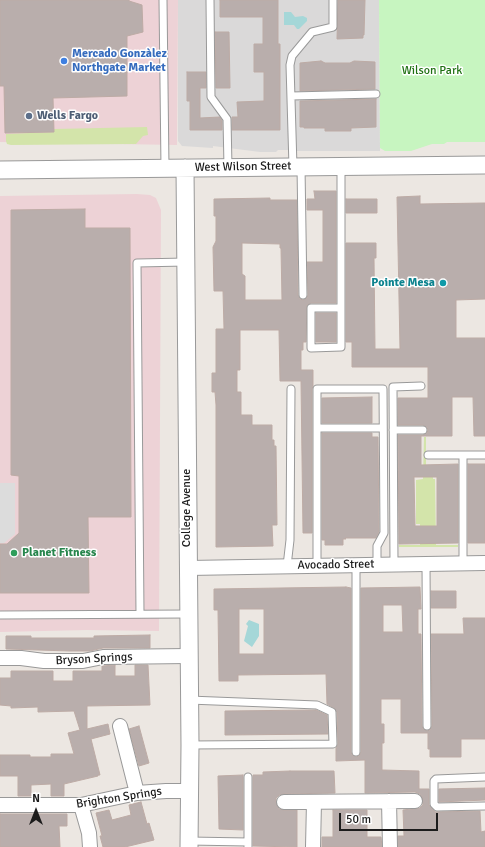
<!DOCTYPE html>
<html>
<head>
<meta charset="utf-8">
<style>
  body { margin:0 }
  #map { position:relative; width:485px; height:847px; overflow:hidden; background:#ece7e2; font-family:Signika,sans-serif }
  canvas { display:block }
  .north { position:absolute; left:16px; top:791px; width:40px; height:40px; -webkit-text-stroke:3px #fff; paint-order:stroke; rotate:0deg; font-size:11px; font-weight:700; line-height:16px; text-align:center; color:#1c1c1c }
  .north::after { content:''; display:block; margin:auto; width:14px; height:18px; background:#1c1c1c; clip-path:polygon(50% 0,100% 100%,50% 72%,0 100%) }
  .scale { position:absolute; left:339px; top:813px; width:99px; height:18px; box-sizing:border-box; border:2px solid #1c1c1c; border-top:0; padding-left:5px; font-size:12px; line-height:14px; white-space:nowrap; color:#1c1c1c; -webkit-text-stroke:3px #fff; paint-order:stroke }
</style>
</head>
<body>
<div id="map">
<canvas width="485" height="847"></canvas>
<div class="north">N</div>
<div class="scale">50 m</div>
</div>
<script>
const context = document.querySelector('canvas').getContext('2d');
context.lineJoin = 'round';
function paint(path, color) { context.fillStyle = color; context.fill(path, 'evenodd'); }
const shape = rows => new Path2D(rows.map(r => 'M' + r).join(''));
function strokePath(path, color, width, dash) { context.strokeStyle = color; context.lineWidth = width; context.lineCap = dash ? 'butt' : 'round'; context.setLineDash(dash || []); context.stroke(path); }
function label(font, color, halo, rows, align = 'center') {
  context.font = font + ' Signika,sans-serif'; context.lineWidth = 3; context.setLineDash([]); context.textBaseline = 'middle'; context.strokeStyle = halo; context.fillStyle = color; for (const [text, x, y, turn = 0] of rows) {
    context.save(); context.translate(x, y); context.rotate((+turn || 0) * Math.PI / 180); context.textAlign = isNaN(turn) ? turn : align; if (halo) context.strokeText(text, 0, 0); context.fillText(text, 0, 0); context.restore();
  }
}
paint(shape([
  [178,0,379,0,380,151,297,151,296,150,278,150,276,152,260,152,213,146,213,148,182,146,178,141]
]), '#dad9d9');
paint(shape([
  [0,0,178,0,177,145,0,142],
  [137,194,150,195,156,198,161,210,159,631,87,630,0,632,0,196]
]), '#edd2d6');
paint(shape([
  [147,127,148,135,143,136,136,144,11,145,7,144,6,141,6,134,54,132,54,129],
  [424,437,426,437,426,477,433,477,433,479,435,479,436,545,458,545,458,547,399,547,399,545,420,545,420,524,416,524,416,480,423,479]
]), '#d3e4aa');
paint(shape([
  [379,0,485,0,485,142,447,142,444,144,432,144,411,151,385,151,380,148]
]), '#c7f5c0');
paint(shape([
  [0,483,15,483,15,534,4,543,0,543]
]), '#dcdcdc');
paint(shape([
  [284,12,291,12,295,17,303,16,307,18,307,21,299,29,297,29,294,25,284,25],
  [249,620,259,624,259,636,252,647,244,641,248,626,246,624]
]), '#a5d7d8');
const building = shape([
  [0,0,129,0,129,1,142,5,143,32,127,36,127,96,53,98,54,132,5,133,4,86,0,86,0,0],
  [220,0,278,0,278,44,280,44,280,130,232,130,232,117,238,117,237,102,264,101,264,72,254,72,254,44,263,44,263,17,220,17,220,0],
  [338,0,365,0,364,35,363,35,363,38,337,39,338,0],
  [215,32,229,32,230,88,216,88,215,32],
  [321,61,325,63,350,63,354,61,375,62,375,89,300,91,300,63,321,61],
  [187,72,206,72,206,88,200,88,200,118,220,117,222,121,222,130,190,130,190,101,187,101,187,72],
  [376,99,376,127,351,128,351,131,325,131,325,128,304,128,304,127,300,127,300,101,376,99],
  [314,191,336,191,336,303,311,303,307,305,306,342,303,342,303,350,301,350,301,370,313,370,313,386,312,389,312,533,303,533,301,381,280,381,279,330,240,330,240,370,237,370,237,392,241,392,241,415,252,415,252,425,272,425,272,440,274,440,274,446,276,446,277,525,272,525,273,546,216,547,216,405,215,392,212,392,212,373,216,373,216,329,224,329,223,291,214,291,213,247,216,241,216,216,214,216,214,199,270,198,270,200,297,200,298,295,300,299,303,300,307,298,308,295,307,262,323,262,323,210,307,210,307,199,315,199,314,191],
  [242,243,280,244,280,248,281,248,282,300,245,300,245,276,242,274,242,243],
  [420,196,420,204,485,203,485,299,456,300,456,338,485,338,485,436,474,436,473,397,452,397,452,436,421,436,421,465,458,464,458,543,399,544,398,435,423,435,427,433,428,430,427,427,423,425,398,425,398,398,428,398,428,367,352,367,352,342,346,342,346,243,376,243,376,258,374,258,375,349,400,349,397,197,420,196],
  [414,477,437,477,437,526,415,526,414,477],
  [346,199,377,199,377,213,346,213,346,199],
  [85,209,85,228,130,228,131,517,88,517,89,593,0,593,0,544,7,544,19,533,19,476,11,475,11,210,85,209],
  [316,313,336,313,336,342,316,342,316,313],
  [372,397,372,423,322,423,322,398,372,397],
  [322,433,372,433,372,437,378,437,379,532,376,538,345,538,346,539,343,539,343,545,325,545,325,540,322,540,322,433],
  [468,464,485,464,485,543,468,543,468,464],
  [346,587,351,588,351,752,352,755,356,757,359,756,361,752,361,588,420,587,421,609,418,609,418,634,421,634,422,726,423,729,427,731,430,730,432,726,431,634,464,634,463,618,485,618,485,739,461,739,461,757,430,757,430,749,428,749,428,733,401,733,401,699,381,699,381,724,384,724,384,743,382,743,382,770,419,771,419,789,429,789,429,805,435,812,480,811,481,832,485,831,485,847,398,847,398,836,404,836,403,810,420,808,423,805,422,797,420,794,415,792,365,793,365,760,336,761,336,748,338,744,337,712,334,708,327,704,326,674,238,675,238,681,219,681,218,610,214,610,214,589,346,587],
  [383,605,402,605,403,632,383,632,383,605],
  [239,609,264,609,264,654,239,654,239,609],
  [431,591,456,591,456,608,431,608,431,591],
  [150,635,150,648,103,648,90,651,70,651,6,649,6,636,31,636,31,638,94,638,94,636,150,635],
  [115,665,115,676,135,676,135,665,148,665,150,705,87,706,87,729,108,724,110,734,91,739,100,775,98,775,98,776,64,784,64,796,51,796,51,784,31,785,31,796,18,796,18,776,0,776,0,755,30,755,30,757,51,757,51,754,74,754,68,733,80,730,74,711,38,712,38,707,11,708,11,706,0,705,0,678,11,678,11,671,53,671,53,681,73,681,73,671,102,671,102,666,115,665],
  [316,710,327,715,328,734,225,735,225,711,316,710],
  [139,726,149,763,139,766,129,729,139,726],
  [290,771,334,771,335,793,284,794,279,795,276,798,276,802,279,809,284,810,297,810,297,847,253,846,253,775,263,775,263,772,290,771],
  [243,775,243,830,219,829,218,776,243,775],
  [485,788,485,800,439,802,439,789,485,788],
  [141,802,147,824,149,823,154,840,125,847,103,847,100,836,102,836,96,813,109,810,112,820,131,815,129,805,141,802],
  [333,810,367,810,367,837,381,837,382,847,322,847,322,837,333,837,333,810],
  [0,814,67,814,67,826,59,826,60,847,0,847,0,814]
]);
paint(building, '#b9aeac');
strokePath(building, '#bdaba5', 1);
const service = shape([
  [163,0,165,168],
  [210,0,211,97,227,119,228,167],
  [291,96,376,94],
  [293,167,290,65,292,56,312,32,333,27,333,0],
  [301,167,303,295],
  [341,167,341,347,311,348,311,308,341,308],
  [317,428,383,428],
  [393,430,423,430],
  [428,455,485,455],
  [463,455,463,564],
  [394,564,393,387,421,386],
  [426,564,427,726],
  [317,565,317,389,383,389,384,533,377,546,377,564],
  [287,566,290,540,291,389],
  [140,614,137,263,186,262],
  [0,615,188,614],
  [189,700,317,705,332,712,333,744,190,745],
  [356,752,356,565],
  [248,777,248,847],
  [485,777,436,779,434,781,434,804,437,807,485,806],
  [189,841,248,842]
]);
const minor = shape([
  [188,568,485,563],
  [0,658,21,658,44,661,83,661,103,657,188,656],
  [120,726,137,793],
  [389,801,390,847],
  [284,802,415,801],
  [0,805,81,805,137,793,166,791,189,791],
  [81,805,89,833,90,847],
  [313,847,314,802]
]);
const tertiary = shape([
  [185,168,190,745,189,847],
  [0,170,485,165]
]);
strokePath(service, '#999', 9);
strokePath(minor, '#999', 16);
strokePath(tertiary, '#999', 19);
strokePath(service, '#fff', 7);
strokePath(minor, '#fff', 14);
strokePath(tertiary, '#fff', 17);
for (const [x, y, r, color] of [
  [64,61,4,"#3f7fe0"],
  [29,116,4,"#5c6f8a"],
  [443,283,4,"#0f9aa8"],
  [14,553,4,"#2e9e5b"]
]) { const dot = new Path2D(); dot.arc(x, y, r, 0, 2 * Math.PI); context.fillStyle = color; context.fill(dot); strokePath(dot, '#fff', 1.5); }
label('bold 12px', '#366cbe', '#fff', [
  ["Mercado Gonzàlez",72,54],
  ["Northgate Market",72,68]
], 'left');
label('12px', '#1f7112', '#fff', [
  ["Wilson Park",432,71]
]);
label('bold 12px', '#4e5e75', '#fff', [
  ["Wells Fargo",37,116]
], 'left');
label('12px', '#1c1c1c', '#fff', [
  ["West Wilson Street",243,167,-1],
  ["College Avenue",187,508,-90],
  ["Avocado Street",336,565,-1],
  ["Bryson Springs",94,659,-3],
  ["Brighton Springs",119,798,-9]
]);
label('bold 12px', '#0d838f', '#fff', [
  ["Pointe Mesa",435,283]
], 'right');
label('bold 12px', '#27864d', '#fff', [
  ["Planet Fitness",22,553]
], 'left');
</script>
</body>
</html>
